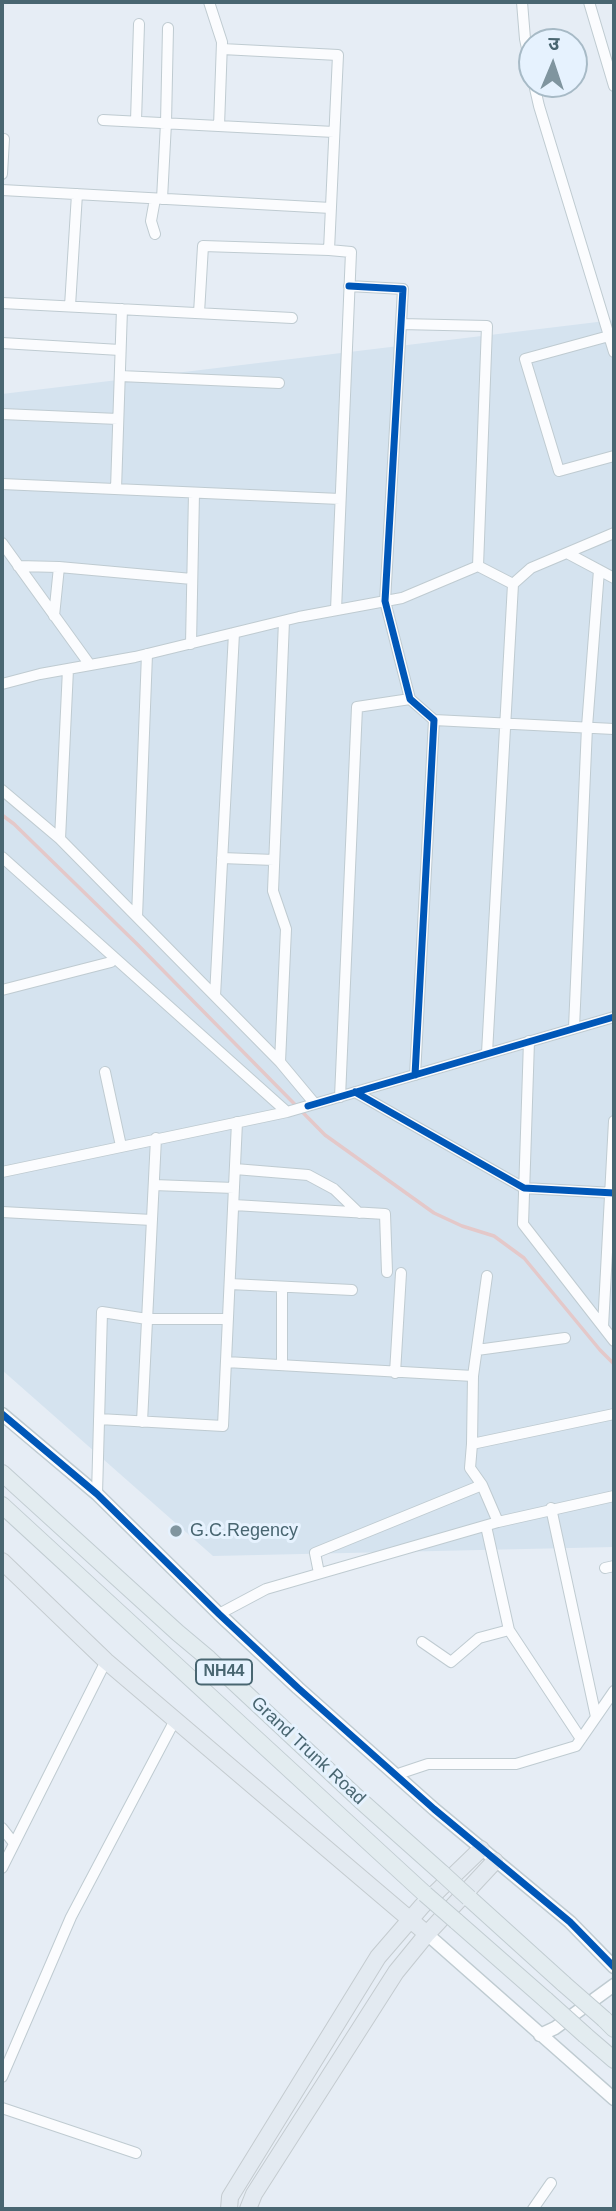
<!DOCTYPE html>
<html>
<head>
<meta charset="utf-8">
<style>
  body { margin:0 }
  #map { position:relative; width:616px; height:2211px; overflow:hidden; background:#e6edf5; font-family:Arial,"Noto Sans Devanagari",sans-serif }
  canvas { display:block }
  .frame { position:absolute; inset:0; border:4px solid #496671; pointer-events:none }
  .north { position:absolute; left:518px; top:28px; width:70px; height:70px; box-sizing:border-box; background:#e6f2fe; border:2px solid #a7bac6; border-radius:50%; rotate:2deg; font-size:19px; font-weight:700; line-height:28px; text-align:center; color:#496671 }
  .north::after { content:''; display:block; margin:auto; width:24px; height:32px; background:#80959f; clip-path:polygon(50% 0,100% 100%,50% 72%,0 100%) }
</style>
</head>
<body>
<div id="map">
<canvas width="616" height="2211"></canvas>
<div class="frame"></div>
<div class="north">उ</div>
</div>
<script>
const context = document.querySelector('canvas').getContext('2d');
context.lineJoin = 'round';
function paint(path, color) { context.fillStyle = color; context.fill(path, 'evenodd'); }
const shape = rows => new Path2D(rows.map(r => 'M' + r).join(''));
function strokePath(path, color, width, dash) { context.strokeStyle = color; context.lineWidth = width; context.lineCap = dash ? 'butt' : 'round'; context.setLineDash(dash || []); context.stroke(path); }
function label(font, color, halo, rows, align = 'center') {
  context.font = font + ' Arial,sans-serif'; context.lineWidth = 6; context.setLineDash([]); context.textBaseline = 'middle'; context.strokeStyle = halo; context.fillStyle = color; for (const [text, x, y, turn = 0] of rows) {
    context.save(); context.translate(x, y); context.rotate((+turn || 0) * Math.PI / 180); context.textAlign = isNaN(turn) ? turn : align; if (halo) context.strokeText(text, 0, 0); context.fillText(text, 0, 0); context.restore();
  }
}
paint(shape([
  [614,320,614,1547,213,1556,2,1370,2,394]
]), '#d5e3ef');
strokePath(shape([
  [2,815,14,824,137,944,325,1135,434,1213,462,1226,494,1236,524,1258,600,1350,614,1364]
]), '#e4c8c9', 3.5);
const minor = shape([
  [209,2,222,42,219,126],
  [522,2,525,39,532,72],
  [589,2,614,86],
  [222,49,338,55,329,250,351,252,336,610],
  [534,84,539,106,614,352],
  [103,120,334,132],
  [136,121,139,24],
  [2,139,4,139,2,174],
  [2,190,331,208],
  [162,199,166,123,168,28],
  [155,234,151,221,155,199],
  [349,286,403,289,385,601,410,699,434,720,415,1075],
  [2,303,292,318],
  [70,306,77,194],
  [199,313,203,246,329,250],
  [401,324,487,326,478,566],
  [609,336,525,359,559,471,614,456],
  [2,343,120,350],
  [120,376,279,383],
  [2,414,118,419],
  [2,484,340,499],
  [116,489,122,309],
  [2,543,90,665],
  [567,553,614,578],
  [18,566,59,567],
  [54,616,59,567,192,579],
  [191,644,194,493],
  [2,684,40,674,135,657,299,617,402,598,478,566,513,584],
  [434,720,614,729],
  [2,790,60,839,280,1062,315,1104],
  [60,839,68,669],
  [2,857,287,1112],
  [222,858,274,860],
  [137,917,147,654],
  [2,990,111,962],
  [215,996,234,633],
  [574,1028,587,727,599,570],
  [529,1041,523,1224,614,1341],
  [487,1053,513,584,531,568,614,533],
  [280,1062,286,929,273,891,284,621],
  [105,1072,121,1146],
  [355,1092,524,1188,614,1193],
  [340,1097,357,707,410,699],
  [235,1169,308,1175,334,1189,359,1213],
  [2,1172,287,1112,614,1017],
  [154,1185,234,1188],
  [234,1205,385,1214,387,1272],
  [2,1212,152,1220],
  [487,1276,473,1376,472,1444,470,1468,482,1485,498,1522],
  [230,1284,352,1290],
  [282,1287,282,1365],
  [603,1327,614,1121],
  [477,1350,565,1338],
  [226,1362,473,1376],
  [395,1373,401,1273],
  [99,1419,223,1426,237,1122],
  [142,1422,156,1138],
  [472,1444,614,1414],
  [97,1494,102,1312,147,1319,228,1319],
  [551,1508,596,1717],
  [486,1526,509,1630,581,1739],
  [605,1568,614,1566],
  [319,1573,315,1553,482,1485],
  [219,1614,266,1589,498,1522,614,1496],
  [422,1642,451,1662,479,1638,509,1630],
  [401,1773,428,1764,516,1764,576,1746,614,1691],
  [2,1828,13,1842],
  [2,1868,106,1661],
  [2,2077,71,1917,175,1720],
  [2,2108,136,2153],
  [533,2209,551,2183]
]);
const tertiary = shape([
  [2,1414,97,1494,219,1614,298,1688,434,1809,570,1922,614,1967],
  [427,1934,614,2099],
  [540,2035,555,2028,614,1985]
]);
const primary = shape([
  [2,1561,106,1661,427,1934],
  [229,2209,230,2197,378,1957,422,1906,481,1849],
  [248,2209,254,2194,396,1972,427,1934,495,1861]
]);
const trunk = shape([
  [2,1473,178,1633,209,1659,360,1800,443,1874],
  [2,1505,425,1894],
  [469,1898,564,1984],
  [456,1921,546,2000],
  [604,2019,614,2029],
  [585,2035,614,2060]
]);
strokePath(minor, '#bfcbd1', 12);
strokePath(tertiary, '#bfcbd1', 15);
strokePath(primary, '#c4cbcf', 18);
strokePath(trunk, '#c1ccd1', 18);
strokePath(minor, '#fbfcfe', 10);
strokePath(tertiary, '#fbfcfe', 12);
strokePath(primary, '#e3eaf1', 16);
strokePath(trunk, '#e3ecf0', 16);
const trunkBridge = shape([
  [443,1874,469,1898],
  [425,1894,456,1921],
  [564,1984,604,2019],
  [546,2000,585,2035]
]);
strokePath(trunkBridge, '#c1ccd1', 18, []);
strokePath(trunkBridge, '#e3ecf0', 16);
strokePath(shape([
  [349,286,403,289,385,601,410,699,434,720,415,1075],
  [355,1092,524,1188,614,1193],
  [308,1106,614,1017],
  [2,1414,97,1494,219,1614,298,1688,434,1809,570,1922,614,1967]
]), '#0057b8', 7);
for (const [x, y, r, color] of [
  [176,1531,7,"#80959f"]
]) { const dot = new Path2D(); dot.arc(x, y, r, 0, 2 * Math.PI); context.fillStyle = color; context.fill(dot); strokePath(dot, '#e6f2fe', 2.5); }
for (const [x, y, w] of [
  [224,1672,56]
]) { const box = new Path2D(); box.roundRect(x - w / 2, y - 12.5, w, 25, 5); context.fillStyle = '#e6f2fe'; context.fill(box); strokePath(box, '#496671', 2); }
label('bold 16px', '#496671', null, [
  ["NH44",224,1672]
]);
label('18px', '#496671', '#e6f2fe', [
  ["G.C.Regency",190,1531]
], 'left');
label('18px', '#496671', '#e6f2fe', [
  ["Grand Trunk Road",308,1751,43]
]);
</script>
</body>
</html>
